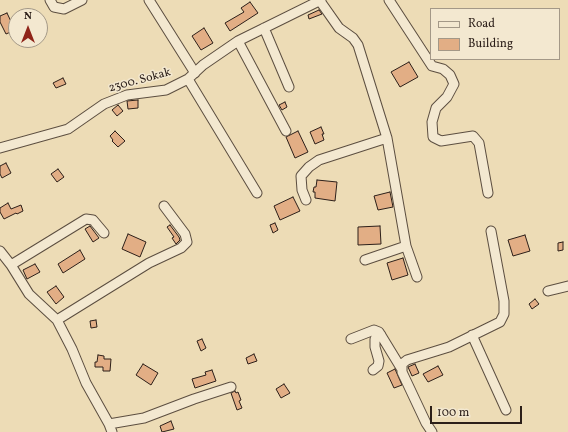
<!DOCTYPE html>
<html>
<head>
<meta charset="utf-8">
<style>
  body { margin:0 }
  #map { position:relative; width:568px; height:432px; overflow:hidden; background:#eddcb6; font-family:Vollkorn,serif }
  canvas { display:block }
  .legend { position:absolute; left:430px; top:8px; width:130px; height:52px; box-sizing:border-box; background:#f3e8d0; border:1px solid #a39887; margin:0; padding:5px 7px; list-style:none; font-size:12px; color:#2c1f19 }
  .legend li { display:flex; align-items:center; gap:8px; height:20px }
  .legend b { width:20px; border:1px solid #a39887 }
  .north { position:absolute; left:8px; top:8px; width:40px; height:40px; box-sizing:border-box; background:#f3e8d0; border:1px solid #a39887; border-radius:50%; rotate:0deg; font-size:11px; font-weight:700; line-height:16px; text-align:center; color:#2c1f19 }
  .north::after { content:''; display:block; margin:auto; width:14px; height:18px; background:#8f2418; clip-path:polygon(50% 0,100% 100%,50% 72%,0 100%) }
  .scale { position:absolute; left:430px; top:406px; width:92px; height:18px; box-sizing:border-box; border:2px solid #2c1f19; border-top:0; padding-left:5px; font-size:12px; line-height:14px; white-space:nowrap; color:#2c1f19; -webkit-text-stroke:3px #f3e8d0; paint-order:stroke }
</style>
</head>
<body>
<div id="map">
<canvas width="568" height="432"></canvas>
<ul class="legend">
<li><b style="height:5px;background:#f3e8d0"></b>Road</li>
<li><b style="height:11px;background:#e2ae85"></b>Building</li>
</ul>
<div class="north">N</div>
<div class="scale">100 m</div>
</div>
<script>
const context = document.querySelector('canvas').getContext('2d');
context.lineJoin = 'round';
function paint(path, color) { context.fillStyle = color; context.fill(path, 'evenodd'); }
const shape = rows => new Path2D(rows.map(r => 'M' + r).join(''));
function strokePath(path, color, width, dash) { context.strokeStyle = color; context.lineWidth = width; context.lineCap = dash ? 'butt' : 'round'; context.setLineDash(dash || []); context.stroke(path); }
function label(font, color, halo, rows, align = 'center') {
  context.font = font + ' Vollkorn,serif'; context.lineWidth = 3; context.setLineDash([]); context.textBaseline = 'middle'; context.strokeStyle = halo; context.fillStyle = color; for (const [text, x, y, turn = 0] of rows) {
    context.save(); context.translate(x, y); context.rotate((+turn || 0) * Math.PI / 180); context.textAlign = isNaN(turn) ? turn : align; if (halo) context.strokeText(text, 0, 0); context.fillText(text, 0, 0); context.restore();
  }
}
const building = shape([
  [250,2,258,13,230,31,225,23,244,12,241,8,250,2],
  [319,10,322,14,309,19,308,15,319,10],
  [7,13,15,30,6,34,0,22,0,16,7,13],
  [204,28,213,43,201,50,192,36,204,28],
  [409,62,418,77,400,87,391,72,409,62],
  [63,78,66,84,56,88,53,83,63,78],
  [138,100,138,108,128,109,127,101,138,100],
  [285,102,287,107,282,110,279,105,285,102],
  [118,105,123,111,117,116,112,110,118,105],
  [321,127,324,134,322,134,324,140,315,144,310,132,321,127],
  [115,131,125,141,118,147,112,141,113,140,110,136,115,131],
  [298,131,308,152,295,158,286,137,298,131],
  [6,163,11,173,2,178,0,174,0,166,6,163],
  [58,169,64,177,57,182,51,174,58,169],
  [317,180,337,182,335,201,315,198,315,192,313,192,314,187,316,187,317,180],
  [390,192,393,207,378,210,374,196,390,192],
  [293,197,300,211,280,220,274,206,293,197],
  [8,203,11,209,21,205,23,211,17,214,16,213,4,219,0,212,0,208,8,203],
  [275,223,278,230,273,233,270,225,275,223],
  [170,225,179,237,180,240,176,244,172,238,174,237,167,227,170,225],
  [90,226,99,238,93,242,85,229,90,226],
  [380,226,381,244,358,245,358,227,380,226],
  [128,234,146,242,140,257,122,249,128,234],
  [525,235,530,251,513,256,508,240,525,235],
  [563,242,563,250,558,251,558,243,563,242],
  [80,250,85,259,63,273,58,264,80,250],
  [403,258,408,275,392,280,387,263,403,258],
  [35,264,40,272,27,279,23,270,35,264],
  [56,286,64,297,56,304,47,292,56,286],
  [535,299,539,304,532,309,529,304,535,299],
  [96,320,97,327,91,328,90,321,96,320],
  [202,339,206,348,201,351,197,341,202,339],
  [254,354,257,361,248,364,246,358,254,354],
  [98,355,104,356,104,359,111,359,110,371,103,371,103,367,95,367,95,362,97,362,98,355],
  [143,364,158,373,151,385,136,375,143,364],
  [415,364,419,373,412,376,408,367,415,364],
  [438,366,443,375,428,382,423,374,438,366],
  [395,369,402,385,394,388,387,373,395,369],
  [212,370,216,381,195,388,192,379,206,375,205,372,212,370],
  [284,384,290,393,281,398,276,389,284,384],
  [235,391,236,393,238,392,241,400,239,401,242,408,237,410,231,393,235,391],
  [171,421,174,429,162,432,160,426,171,421]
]);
paint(building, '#e2ae85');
strokePath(building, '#2c1f19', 1);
const minor = shape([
  [50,0,54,7,64,9,82,0],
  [149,0,195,73],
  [389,0,432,66,443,69,450,75,454,84,447,97,436,108,432,122,433,137,441,141,473,136,479,143,488,193],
  [320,1,339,28,353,38,358,45,387,138,406,246,417,277],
  [264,28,289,87],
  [238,41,286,131],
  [188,79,257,193],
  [0,148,68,129,104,104,127,95,166,90,188,79,203,65,238,41,321,0],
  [306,200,302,190,301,176,309,167,319,160,387,138],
  [0,251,11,265,29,294,57,320,72,349,86,383,109,424,112,432],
  [365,260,406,246],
  [11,265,86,219,93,220,104,233],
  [548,291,568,286],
  [57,320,149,263,181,248,187,242,185,234,164,206],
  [472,335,506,410],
  [351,339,374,330,379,332,401,368],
  [373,370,378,366,379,361,375,347,375,339,381,335],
  [109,424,144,418,194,399,231,387],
  [432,432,426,423,402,372,402,364,407,360,449,347,500,322,504,314,504,301,491,231]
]);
strokePath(minor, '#5c4e40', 11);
strokePath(minor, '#f3e8d0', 9);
label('12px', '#2c1f19', '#f3e8d0', [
  ["2300. Sokak",140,81,-15]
]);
</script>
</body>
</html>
